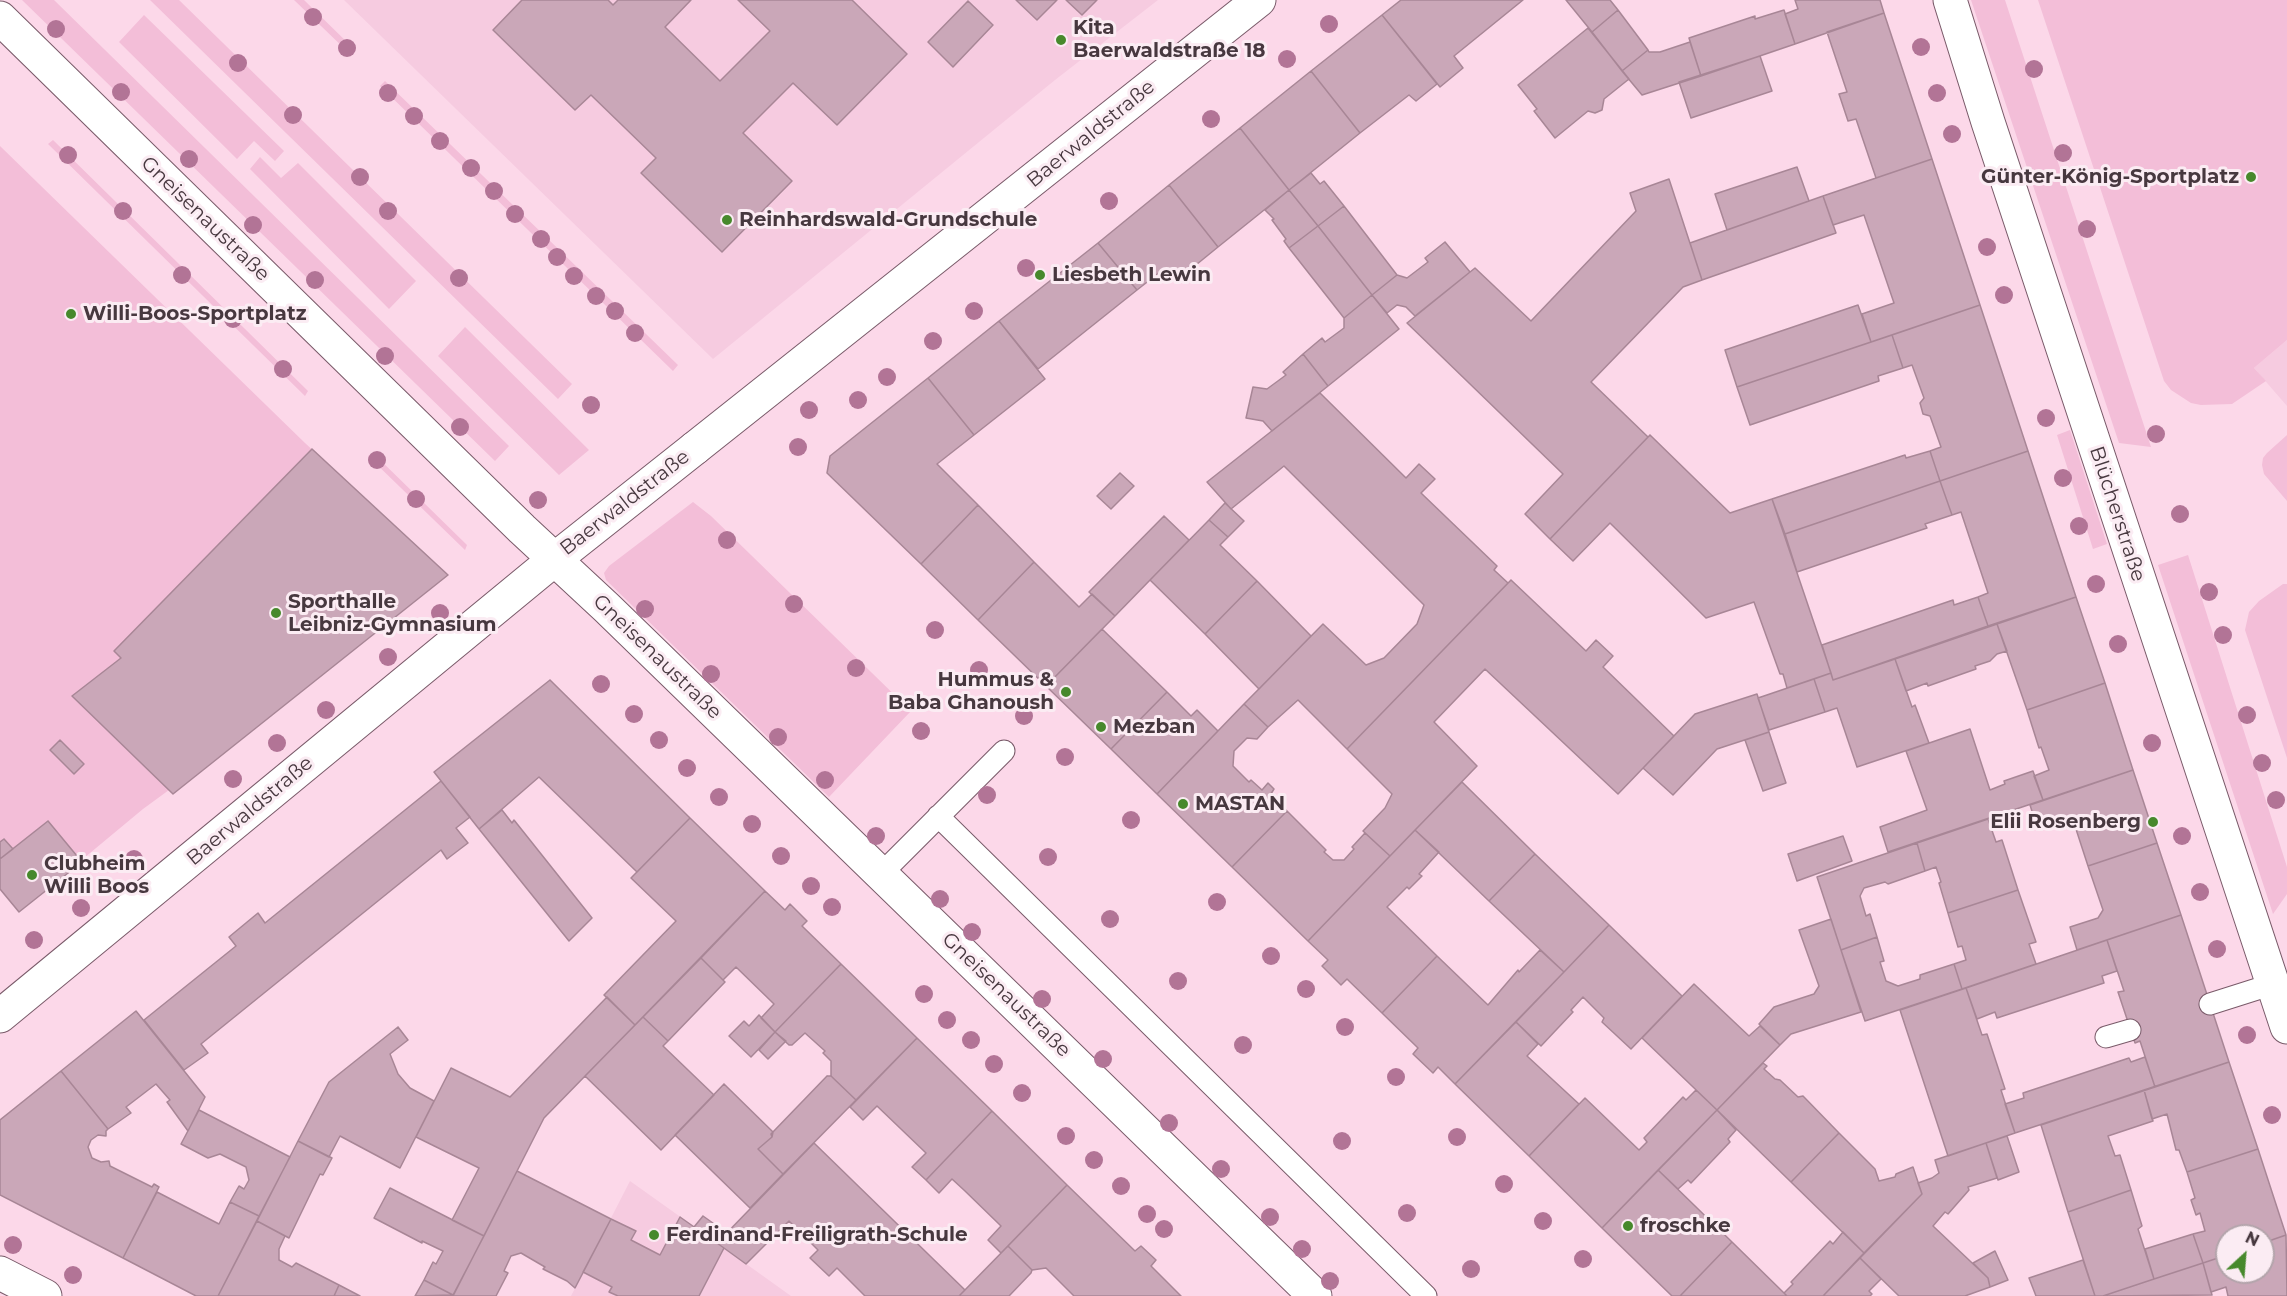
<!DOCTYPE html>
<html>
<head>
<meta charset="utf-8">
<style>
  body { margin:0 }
  #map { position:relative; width:2287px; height:1296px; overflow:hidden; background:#fcd8e9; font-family:Montserrat,sans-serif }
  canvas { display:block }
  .north { position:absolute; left:2215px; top:1224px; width:60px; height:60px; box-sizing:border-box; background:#fbecf3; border:2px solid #b3a4ab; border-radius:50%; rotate:26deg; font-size:16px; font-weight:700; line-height:24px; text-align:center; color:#47383f }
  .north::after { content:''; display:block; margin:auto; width:21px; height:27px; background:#47892c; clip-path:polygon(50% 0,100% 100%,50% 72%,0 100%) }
</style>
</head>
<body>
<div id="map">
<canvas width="2287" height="1296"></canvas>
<div class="north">N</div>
</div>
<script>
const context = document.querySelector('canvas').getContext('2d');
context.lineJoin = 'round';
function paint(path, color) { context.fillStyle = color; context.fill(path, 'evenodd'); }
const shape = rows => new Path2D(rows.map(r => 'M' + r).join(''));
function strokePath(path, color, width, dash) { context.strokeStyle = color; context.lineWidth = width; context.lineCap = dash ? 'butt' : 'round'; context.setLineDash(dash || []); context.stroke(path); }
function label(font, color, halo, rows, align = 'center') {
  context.font = font + ' Montserrat,sans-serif'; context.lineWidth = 6; context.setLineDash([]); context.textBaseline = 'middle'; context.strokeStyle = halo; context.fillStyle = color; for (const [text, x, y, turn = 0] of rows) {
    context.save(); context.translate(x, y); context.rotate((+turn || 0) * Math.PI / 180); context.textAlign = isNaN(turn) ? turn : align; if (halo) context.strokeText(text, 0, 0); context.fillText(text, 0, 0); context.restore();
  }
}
paint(shape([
  [344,0,1158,0,1055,80,713,359],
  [2287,340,2287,406,2254,368],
  [630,1181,717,1243,791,1296,571,1296]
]), '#f6cbe0');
paint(shape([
  [22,0,54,0,509,446,495,461],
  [150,0,179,0,572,384,558,399],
  [294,0,304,0,353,48,348,52],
  [1971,0,2005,0,2151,447,2119,443],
  [2038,0,2287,0,2287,340,2254,368,2266,381,2232,404,2201,405,2191,403,2171,390,2164,381],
  [144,15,284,151,275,161,254,141,237,159,119,42],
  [385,81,678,365,673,371,380,86],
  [53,140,308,391,305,396,48,144],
  [0,146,305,443,448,575,173,794,169,790,143,809,19,912,0,889],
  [260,157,281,178,298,163,416,281,389,309,250,169],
  [465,327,589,450,559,475,438,356],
  [2070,430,2107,544,2093,549,2057,435],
  [2287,435,2287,501,2264,474,2262,465,2263,458,2267,453],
  [373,453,467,545,465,550,368,456],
  [693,502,711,516,911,711,829,797,606,580,604,573,609,566],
  [2188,555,2287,867,2287,894,2273,914,2158,565],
  [2283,584,2287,584,2287,758,2245,630,2249,612,2259,601]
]), '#f3bed8');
const building = shape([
  [522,0,608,0,613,5,618,0,691,0,665,27,720,81,770,31,738,0,852,0,907,54,837,125,793,83,743,133,792,181,722,252,641,173,656,158,591,95,575,110,493,30,522,0],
  [1016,0,1057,0,1037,20,1016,0],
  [1066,0,1097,0,1082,15,1066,0],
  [1401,0,1523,0,1454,56,1463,68,1440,87,1382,15,1401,0],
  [1566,0,1610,0,1618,10,1592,32,1566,0],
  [1795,0,1880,0,1884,13,1795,44,1785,14,1798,9,1795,0],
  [968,1,993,25,953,67,928,42,968,1],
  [1618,10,1648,50,1622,71,1592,32,1618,10],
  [1784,10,1795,44,1701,76,1689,38,1755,16,1755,19,1784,10],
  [1884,13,1932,159,1876,178,1856,119,1848,121,1839,94,1847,92,1827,32,1884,13],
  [1382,15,1437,84,1416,101,1409,95,1360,133,1311,71,1382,15],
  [1588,28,1629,79,1604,99,1602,110,1595,113,1588,111,1555,138,1534,111,1537,109,1518,85,1588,28],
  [1690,42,1701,76,1642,95,1622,71,1648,50,1649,52,1660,52,1690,42],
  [1760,56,1772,91,1691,118,1679,82,1760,56],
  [1311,71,1360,133,1289,190,1240,128,1311,71],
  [1240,128,1289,190,1218,247,1169,185,1240,128],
  [1932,159,1980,305,1871,342,1862,314,1894,303,1864,215,1833,225,1823,196,1932,159],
  [1797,167,1809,201,1727,230,1715,194,1797,167],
  [1311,173,1320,184,1324,181,1344,206,1318,226,1289,190,1311,173],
  [1669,179,1702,280,1683,287,1591,382,1648,437,1550,539,1525,514,1563,474,1407,323,1475,268,1531,321,1636,211,1630,193,1669,179],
  [1169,185,1218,247,1175,282,1165,268,1137,290,1098,243,1169,185],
  [1289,190,1318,226,1289,248,1284,241,1286,239,1272,220,1274,219,1265,210,1289,190],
  [1823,196,1836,233,1702,280,1690,243,1823,196],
  [1344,206,1397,275,1372,295,1318,226,1344,206],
  [1318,226,1372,295,1344,318,1289,248,1318,226],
  [1445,242,1470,272,1415,316,1406,307,1397,305,1387,313,1372,295,1397,275,1407,278,1428,262,1425,258,1445,242],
  [1098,243,1137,290,1038,369,999,321,1098,243],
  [1372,295,1399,329,1328,386,1303,354,1322,338,1325,342,1344,328,1344,318,1372,295],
  [1858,305,1871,342,1737,387,1725,350,1858,305],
  [1980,305,2028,451,1940,481,1930,451,1941,447,1930,416,1923,414,1920,403,1924,398,1912,365,1903,368,1892,335,1980,305],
  [999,321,1045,379,974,435,928,378,999,321],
  [1892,335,1903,368,1878,376,1879,381,1750,425,1737,387,1892,335],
  [1303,354,1328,386,1272,431,1263,421,1246,418,1253,387,1267,389,1286,375,1283,372,1303,354],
  [928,378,974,435,937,464,978,505,921,564,827,473,830,456,928,378],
  [1320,393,1406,478,1419,464,1435,479,1421,493,1497,566,1494,570,1508,583,1347,749,1298,700,1268,727,1244,704,1323,624,1366,665,1384,658,1417,624,1424,605,1284,466,1231,509,1207,482,1320,393],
  [1650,435,1730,513,1772,499,1831,673,1787,688,1783,674,1780,674,1754,602,1706,618,1610,523,1573,561,1550,539,1650,435],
  [312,449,448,575,173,794,72,696,121,658,114,651,312,449],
  [1930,451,1940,481,1785,534,1772,499,1905,455,1906,458,1930,451],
  [2028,451,2076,597,1988,626,1978,597,1988,593,1961,512,1952,515,1940,481,2028,451],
  [1120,473,1134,486,1111,509,1097,496,1120,473],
  [1940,481,1952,515,1925,524,1927,528,1797,572,1785,534,1940,481],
  [1225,503,1244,521,1228,537,1209,520,1225,503],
  [978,505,1034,562,978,620,921,564,978,505],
  [1164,516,1189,540,1115,616,1089,592,1164,516],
  [1209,520,1228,537,1220,545,1257,581,1205,634,1150,580,1209,520],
  [1034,562,1079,607,1092,594,1115,616,1046,686,978,620,1034,562],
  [1511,580,1586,651,1596,640,1613,656,1603,667,1674,736,1618,794,1485,669,1434,722,1477,766,1390,856,1363,831,1385,808,1392,794,1347,749,1511,580],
  [1257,581,1311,636,1259,689,1205,634,1257,581],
  [1978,597,1988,626,1833,680,1822,645,1953,600,1954,605,1978,597],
  [2076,597,2105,683,2027,710,1997,624,2076,597],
  [1997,624,2007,651,1997,654,1990,661,1975,666,1976,669,1928,686,1927,683,1906,691,1895,659,1997,624],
  [1102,629,1167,692,1111,749,1046,686,1102,629],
  [1895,659,1912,707,1915,705,1929,743,1857,767,1837,708,1825,712,1814,679,1831,673,1833,680,1895,659],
  [1814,679,1825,712,1769,730,1758,698,1814,679],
  [550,680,690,818,637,872,539,777,479,829,434,772,550,680],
  [2105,683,2133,770,2043,800,2034,776,2049,770,2041,747,2039,748,2027,710,2105,683],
  [1167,692,1191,716,1197,710,1218,731,1157,794,1111,749,1167,692],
  [1757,694,1769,732,1717,749,1673,795,1643,768,1695,714,1757,694],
  [1244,704,1268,727,1257,739,1247,738,1234,751,1233,766,1249,782,1251,780,1262,790,1268,783,1274,789,1269,797,1271,794,1287,811,1232,867,1157,794,1244,704],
  [1970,729,1990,790,2005,784,2004,781,2033,771,2043,800,1888,852,1880,827,1927,810,1906,751,1970,729],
  [1769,732,1786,783,1763,791,1745,740,1769,732],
  [60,740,84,764,74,774,50,750,60,740],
  [2133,770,2157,843,2088,866,2074,823,2064,821,2038,830,2030,805,2133,770],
  [441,781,470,817,456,828,468,843,447,859,441,850,201,1044,208,1053,184,1070,144,1020,236,946,229,937,258,913,265,923,441,781],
  [1462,782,1535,854,1489,901,1415,830,1462,782],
  [502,810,512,823,514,820,592,918,569,941,479,829,502,810],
  [1287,811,1326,850,1324,852,1333,860,1344,860,1354,849,1352,847,1365,833,1390,856,1308,941,1232,867,1287,811],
  [690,818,765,891,635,1025,604,995,676,921,631,878,690,818],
  [1988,819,1996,842,2002,840,2018,890,1948,913,1939,883,1941,882,1936,867,1925,871,1917,843,1988,819],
  [48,821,82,862,19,912,0,889,0,859,48,821],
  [1415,830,1439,852,1419,874,1422,876,1409,889,1407,887,1387,907,1437,956,1382,1013,1347,979,1341,985,1322,966,1328,960,1308,941,1415,830],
  [1843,836,1852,861,1797,881,1788,854,1843,836],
  [4,839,13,849,0,859,0,842,4,839],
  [1917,843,1925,871,1888,884,1885,882,1864,888,1860,896,1866,916,1870,914,1877,937,1841,950,1817,877,1917,843],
  [2157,843,2181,915,2077,950,2070,927,2098,918,2103,910,2088,866,2157,843],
  [1535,854,1609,925,1564,972,1489,901,1535,854],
  [2018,890,2036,942,2029,944,2036,964,1962,989,1954,964,1966,960,1962,946,1958,947,1948,913,2018,890],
  [765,891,785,910,790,904,807,921,802,926,841,964,775,1032,761,1018,774,1004,736,967,723,980,701,958,765,891],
  [2181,915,2229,1062,2155,1087,2140,1041,2135,1043,2118,992,2124,991,2107,940,2181,915],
  [1831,919,1861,1012,1791,1034,1780,1045,1759,1024,1774,1007,1814,994,1819,986,1799,930,1831,919],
  [1609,925,1682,996,1631,1049,1602,1022,1604,1018,1583,997,1571,1010,1573,1012,1541,1046,1516,1022,1609,925],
  [1877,937,1884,961,1880,962,1886,981,1898,986,1920,979,1920,975,1954,964,1962,989,1865,1021,1841,950,1877,937],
  [2107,940,2117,971,2102,976,2104,983,1997,1018,1995,1012,1977,1019,1966,988,2107,940],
  [1540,950,1564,972,1455,1084,1438,1067,1433,1073,1413,1054,1418,1048,1382,1013,1437,956,1488,1005,1518,970,1519,972,1540,950],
  [701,958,725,982,668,1041,643,1017,701,958],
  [841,964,917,1038,856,1100,831,1076,831,1061,823,1053,825,1051,805,1033,792,1045,789,1045,775,1032,841,964],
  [1694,984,1749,1036,1760,1026,1780,1045,1717,1110,1642,1038,1694,984],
  [1966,988,1982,1035,1987,1034,2005,1089,2001,1090,2015,1133,1948,1156,1900,1010,1966,988],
  [607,997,635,1025,544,1118,484,1236,452,1220,479,1168,416,1137,451,1068,510,1097,607,997],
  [136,1011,205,1097,188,1131,167,1102,170,1100,156,1084,126,1107,131,1113,108,1129,61,1071,136,1011],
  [759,1015,775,1032,751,1057,729,1036,744,1021,749,1026,759,1015],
  [643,1017,668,1041,663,1046,714,1095,661,1150,585,1076,643,1017],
  [1516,1022,1538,1044,1527,1056,1579,1104,1529,1156,1455,1084,1516,1022],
  [398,1027,408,1040,390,1054,398,1074,410,1088,434,1101,400,1168,340,1136,329,1157,298,1141,329,1082,398,1027],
  [775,1032,786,1041,768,1059,759,1050,775,1032],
  [917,1038,992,1111,926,1180,912,1167,926,1153,877,1106,863,1120,850,1107,917,1038],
  [2145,1057,2155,1087,2015,1133,2005,1104,2024,1098,2023,1093,2129,1058,2131,1062,2145,1057],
  [2229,1062,2258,1149,2187,1172,2179,1150,2176,1150,2167,1114,2152,1119,2144,1090,2229,1062],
  [1763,1063,1767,1066,1764,1069,1775,1079,1780,1080,1798,1097,1803,1096,1839,1133,1791,1182,1717,1110,1763,1063],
  [61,1071,108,1129,106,1131,106,1136,98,1135,91,1140,88,1147,92,1158,101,1162,109,1161,110,1166,152,1187,154,1184,159,1187,123,1258,0,1195,0,1120,61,1071],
  [827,1076,831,1076,856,1100,783,1174,758,1149,772,1137,771,1134,827,1076],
  [724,1084,773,1132,772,1137,758,1149,783,1174,750,1208,675,1135,724,1084],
  [1696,1090,1717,1110,1602,1228,1529,1156,1585,1098,1639,1150,1647,1142,1644,1138,1683,1097,1686,1100,1696,1090],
  [2144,1090,2153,1121,2108,1136,2115,1156,2120,1155,2131,1190,2068,1212,2041,1125,2144,1090],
  [199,1110,290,1157,259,1216,230,1202,239,1186,244,1189,249,1180,246,1167,220,1154,208,1158,181,1144,199,1110],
  [1717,1110,1736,1130,1728,1139,1730,1142,1691,1183,1688,1180,1678,1189,1658,1170,1717,1110],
  [992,1111,1067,1185,1001,1253,988,1240,1001,1226,965,1191,952,1179,939,1193,926,1180,992,1111],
  [1839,1133,1875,1169,1879,1181,1895,1177,1896,1174,1913,1167,1922,1194,1864,1253,1791,1182,1839,1133],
  [2007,1136,2019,1172,1998,1180,1986,1143,2007,1136],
  [298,1141,332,1158,323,1175,320,1174,289,1238,257,1221,298,1141],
  [814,1143,965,1290,959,1296,865,1296,837,1268,829,1276,810,1258,818,1250,789,1221,746,1264,717,1243,814,1143],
  [1986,1143,1997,1178,1968,1187,1969,1190,1948,1214,1945,1212,1933,1226,1988,1278,1990,1287,1965,1296,1899,1296,1860,1258,1922,1194,1918,1183,1932,1178,1939,1173,1935,1160,1986,1143],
  [2258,1149,2286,1235,2263,1243,2263,1236,2227,1236,2227,1255,2203,1263,2193,1234,2205,1231,2200,1213,2196,1215,2191,1200,2195,1198,2187,1172,2258,1149],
  [1658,1170,1732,1242,1680,1296,1672,1296,1602,1228,1658,1170],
  [517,1171,611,1219,575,1288,567,1281,543,1269,545,1267,521,1253,511,1256,504,1271,508,1273,496,1296,453,1296,517,1171],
  [1067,1185,1135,1251,1141,1246,1156,1260,1151,1266,1181,1296,1074,1296,1046,1268,1032,1270,1008,1246,1067,1185],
  [390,1188,484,1236,453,1295,424,1280,433,1262,436,1264,443,1251,422,1241,422,1243,374,1218,390,1188],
  [2131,1190,2142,1226,2138,1229,2154,1279,2103,1296,2095,1296,2068,1212,2131,1190],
  [157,1192,219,1224,230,1202,259,1216,218,1296,196,1296,123,1258,157,1192],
  [703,1216,727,1233,717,1243,694,1227,703,1216],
  [680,1217,724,1248,699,1296,618,1296,609,1292,612,1287,583,1272,611,1219,636,1231,631,1240,660,1255,680,1217],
  [257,1221,285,1236,279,1249,279,1260,292,1267,296,1263,339,1285,334,1296,218,1296,257,1221],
  [1843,1232,1864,1253,1823,1296,1787,1296,1784,1293,1793,1284,1791,1282,1830,1241,1833,1244,1843,1232],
  [2193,1234,2203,1263,2154,1279,2145,1249,2193,1234],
  [2286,1235,2287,1296,2228,1296,2226,1287,2211,1292,2203,1263,2227,1255,2227,1272,2263,1272,2263,1243,2286,1235],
  [1732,1242,1784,1293,1787,1296,1680,1296,1732,1242],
  [1008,1246,1032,1270,1031,1273,1009,1296,959,1296,1008,1246],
  [1995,1251,2008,1280,1990,1287,1988,1278,1973,1263,1995,1251],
  [1860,1258,1881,1279,1869,1291,1872,1294,1870,1296,1823,1296,1860,1258],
  [2083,1260,2095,1296,2036,1296,2029,1278,2083,1260],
  [2203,1263,2212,1295,2103,1296,2154,1279,2203,1263],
  [424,1280,453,1295,415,1296,424,1280],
  [339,1285,360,1296,334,1296,339,1285]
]);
paint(building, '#caa7b8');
strokePath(building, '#a88696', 1.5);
const service = shape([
  [938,816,1426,1296],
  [881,874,1004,751],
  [2210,1004,2273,984],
  [2106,1037,2130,1030]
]);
const minor = shape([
  [1950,0,1988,122,2287,1027],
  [0,1016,555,559,695,448],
  [0,1273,45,1296]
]);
const tertiary = shape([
  [695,448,1259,0]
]);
const secondary = shape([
  [0,18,522,529,607,608,1315,1296]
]);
strokePath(service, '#795a69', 23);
strokePath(minor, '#795a69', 35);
strokePath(tertiary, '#795a69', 35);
strokePath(secondary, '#795a69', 35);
strokePath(service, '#fff', 21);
strokePath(minor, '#fff', 33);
strokePath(tertiary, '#fff', 33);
strokePath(secondary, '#fff', 33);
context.fillStyle = '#b27496';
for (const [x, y] of [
  [313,17],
  [1329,24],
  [56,29],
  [1921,47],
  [347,48],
  [1287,59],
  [238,63],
  [2034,69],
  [121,92],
  [388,93],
  [1937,93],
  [293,115],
  [414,116],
  [1211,119],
  [1952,134],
  [440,141],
  [2063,153],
  [68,155],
  [189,159],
  [471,168],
  [360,177],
  [494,191],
  [1109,201],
  [123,211],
  [388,211],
  [515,214],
  [253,225],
  [2087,229],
  [541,239],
  [1987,247],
  [557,257],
  [1026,268],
  [182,275],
  [574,276],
  [459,278],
  [315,280],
  [2004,295],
  [596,296],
  [615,311],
  [974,311],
  [233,319],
  [635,333],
  [933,341],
  [385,356],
  [283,369],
  [887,377],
  [858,400],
  [591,405],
  [809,410],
  [2046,418],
  [460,427],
  [2156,434],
  [798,447],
  [377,460],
  [2063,478],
  [416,499],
  [538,500],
  [2180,514],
  [2079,526],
  [727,540],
  [2096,584],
  [2209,592],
  [794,604],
  [645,609],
  [440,613],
  [935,630],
  [2223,635],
  [2118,644],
  [388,657],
  [856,668],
  [979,670],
  [711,674],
  [601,684],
  [326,710],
  [634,714],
  [2247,715],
  [1024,716],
  [921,731],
  [778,737],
  [659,740],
  [277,743],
  [2152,743],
  [1065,757],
  [2262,763],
  [687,768],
  [233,779],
  [825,780],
  [987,795],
  [719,797],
  [2276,800],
  [1131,820],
  [752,824],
  [876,836],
  [2182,836],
  [781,856],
  [1048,857],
  [134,859],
  [811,886],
  [2200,892],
  [940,899],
  [1217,902],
  [832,907],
  [81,908],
  [1110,919],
  [972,932],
  [34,940],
  [2217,949],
  [1271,956],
  [1178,981],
  [1306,989],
  [924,994],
  [1042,999],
  [947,1020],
  [1345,1027],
  [2247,1035],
  [971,1040],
  [1243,1045],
  [1103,1059],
  [994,1064],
  [1396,1077],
  [1022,1093],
  [2272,1115],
  [1169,1123],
  [1066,1136],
  [1457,1137],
  [1342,1141],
  [1094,1160],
  [1221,1169],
  [1504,1184],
  [1121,1186],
  [1407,1213],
  [1147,1214],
  [1270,1217],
  [1543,1221],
  [1164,1229],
  [13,1245],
  [1302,1249],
  [1583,1259],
  [1471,1269],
  [73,1275],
  [1330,1281]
]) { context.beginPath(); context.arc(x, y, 9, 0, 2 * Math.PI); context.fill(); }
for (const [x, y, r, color] of [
  [1061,40,6,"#47892c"],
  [2251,177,6,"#47892c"],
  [727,220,6,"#47892c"],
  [1040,275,6,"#47892c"],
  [71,314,6,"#47892c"],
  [276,613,6,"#47892c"],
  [1066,692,6,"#47892c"],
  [1101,727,6,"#47892c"],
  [1183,804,6,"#47892c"],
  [2153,822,6,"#47892c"],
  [32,875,6,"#47892c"],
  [1628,1226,6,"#47892c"],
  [654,1235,6,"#47892c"]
]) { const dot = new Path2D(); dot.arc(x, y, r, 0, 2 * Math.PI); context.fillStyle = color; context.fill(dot); strokePath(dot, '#fbecf3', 2); }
label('bold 20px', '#47383f', '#fbecf3', [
  ["Kita",1073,28],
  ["Baerwaldstraße 18",1073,51],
  ["Günter-König-Sportplatz",2239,177,"right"],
  ["Reinhardswald-Grundschule",739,220],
  ["Liesbeth Lewin",1052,275],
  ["Willi-Boos-Sportplatz",83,314],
  ["Sporthalle",288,602],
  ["Leibniz-Gymnasium",288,625],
  ["Hummus &",1054,680,"right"],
  ["Baba Ghanoush",1054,703,"right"],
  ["Mezban",1113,727],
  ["MASTAN",1195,804],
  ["Elii Rosenberg",2141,822,"right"],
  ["Clubheim",44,864],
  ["Willi Boos",44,887],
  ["froschke",1640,1226],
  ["Ferdinand-Freiligrath-Schule",666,1235]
], 'left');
label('20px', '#47383f', '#fbecf3', [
  ["Baerwaldstraße",1091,134,-39],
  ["Gneisenaustraße",205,219,44],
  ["Baerwaldstraße",625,503,-38],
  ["Blücherstraße",2117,514,72],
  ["Gneisenaustraße",657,657,44],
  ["Baerwaldstraße",250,811,-40],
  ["Gneisenaustraße",1006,995,44]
]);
</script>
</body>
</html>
